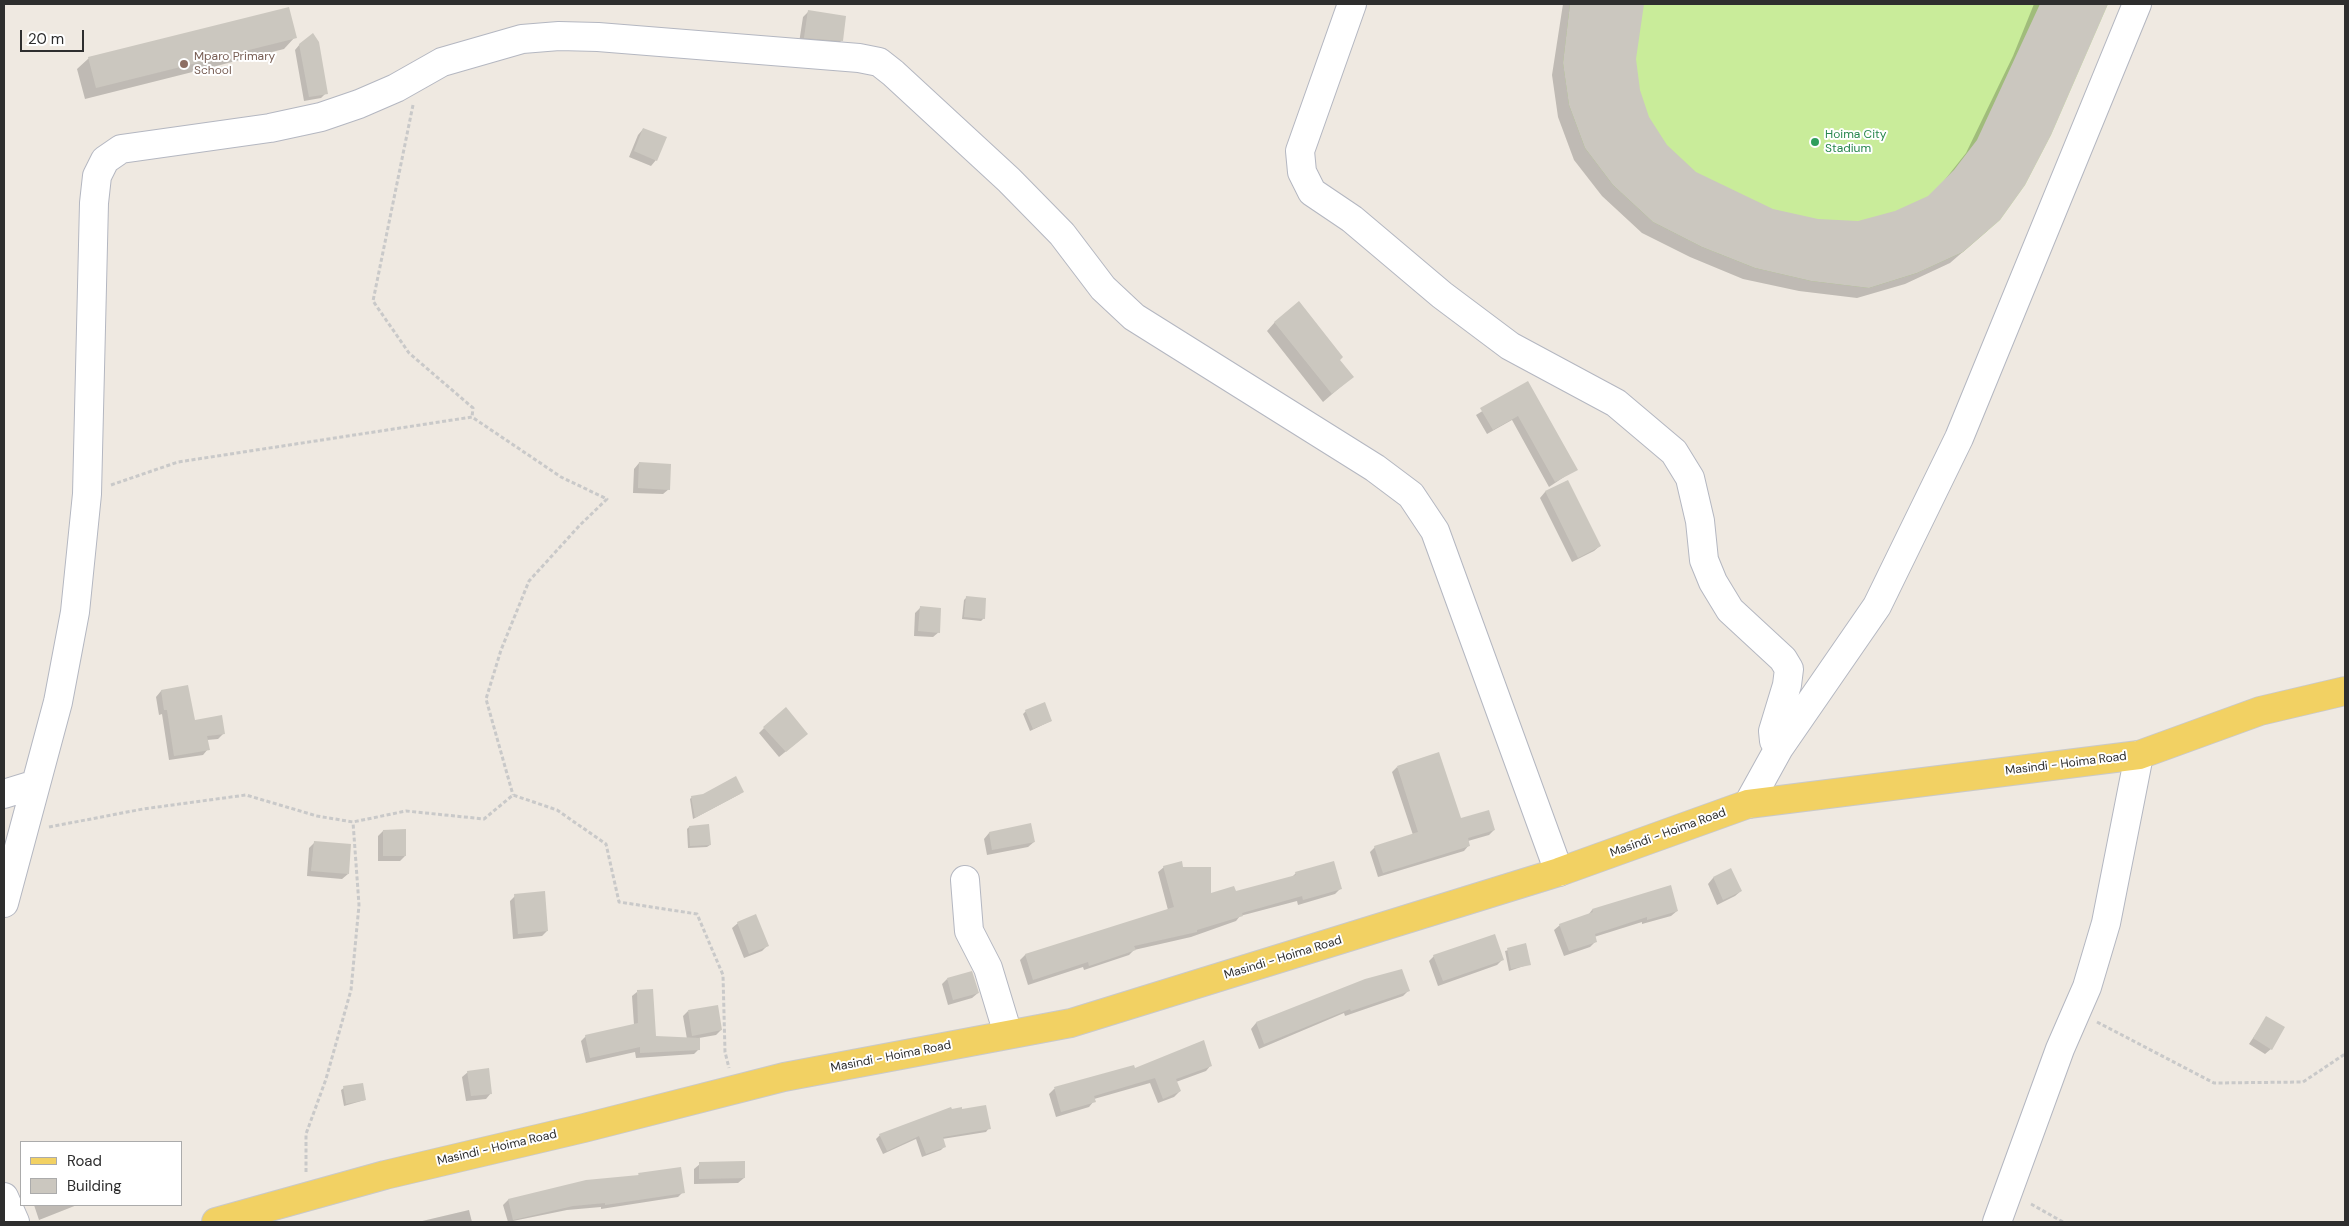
<!DOCTYPE html>
<html>
<head>
<meta charset="utf-8">
<style>
  body { margin:0 }
  #map { position:relative; width:2349px; height:1226px; overflow:hidden; background:#efe9e1; font-family:"DM Sans",sans-serif }
  canvas { display:block }
  .frame { position:absolute; inset:0; border:5px solid #2e2e2e; pointer-events:none }
  .legend { position:absolute; left:20px; top:1141px; width:162px; height:65px; box-sizing:border-box; background:#fff; border:1px solid #ababab; margin:0; padding:6px 9px; list-style:none; font-size:15px; color:#2e2e2e }
  .legend li { display:flex; align-items:center; gap:10px; height:25px }
  .legend b { width:25px; border:1px solid #ababab }
  .scale { position:absolute; left:20px; top:30px; width:64px; height:22px; box-sizing:border-box; border:2px solid #2e2e2e; border-top:0; padding-left:6px; font-size:15px; line-height:18px; white-space:nowrap; color:#2e2e2e; -webkit-text-stroke:4px #fff; paint-order:stroke }
</style>
</head>
<body>
<div id="map">
<canvas width="2349" height="1226"></canvas>
<div class="frame"></div>
<ul class="legend">
<li><b style="height:6px;background:#f2d163"></b>Road</li>
<li><b style="height:14px;background:#cbc7bf"></b>Building</li>
</ul>
<div class="scale">20 m</div>
</div>
<script>
const context = document.querySelector('canvas').getContext('2d');
context.lineJoin = 'round';
function paint(path, color) { context.fillStyle = color; context.fill(path, 'evenodd'); }
const shape = rows => new Path2D(rows.map(r => 'M' + r).join(''));
function strokePath(path, color, width, dash) { context.strokeStyle = color; context.lineWidth = width; context.lineCap = dash ? 'butt' : 'round'; context.setLineDash(dash || []); context.stroke(path); }
function label(font, color, halo, rows, align = 'center') {
  context.font = font + ' "DM Sans",sans-serif'; context.lineWidth = 4; context.setLineDash([]); context.textBaseline = 'middle'; context.strokeStyle = halo; context.fillStyle = color; for (const [text, x, y, turn = 0] of rows) {
    context.save(); context.translate(x, y); context.rotate((+turn || 0) * Math.PI / 180); context.textAlign = isNaN(turn) ? turn : align; if (halo) context.strokeText(text, 0, 0); context.fillText(text, 0, 0); context.restore();
  }
}
paint(shape([
  [1570,4,2108,4,2051,135,2025,185,2000,220,1963,252,1917,273,1869,288,1811,281,1755,268,1702,247,1653,222,1613,185,1585,148,1569,105,1563,63]
]), '#c9ec9a');
paint(shape([
  [1563,4,1642,4,1635,60,1638,90,1648,118,1666,146,1696,173,1773,210,1817,220,1858,223,1896,213,1928,197,1943,182,1966,153,2013,56,2034,4,2107,4,2096,30,1987,231,1950,263,1905,284,1857,298,1799,291,1743,279,1690,257,1642,233,1602,196,1574,160,1558,117,1552,75],
  [808,12,842,40,836,46,799,43,803,17],
  [295,37,284,49,85,99,77,69,89,58],
  [300,44,326,93,321,98,304,101,295,50],
  [643,129,656,160,651,166,629,157,638,135],
  [1275,322,1338,360,1352,377,1323,402,1267,331],
  [1528,383,1576,469,1549,487,1512,420,1487,434,1476,415],
  [639,463,669,489,663,494,633,493,634,469],
  [1567,481,1600,546,1594,551,1572,562,1540,498,1545,492],
  [966,598,984,618,981,621,962,619,964,600],
  [920,608,939,632,933,637,914,636,915,613],
  [187,686,194,721,224,733,218,739,207,740,208,749,203,755,169,760,162,714,159,715,156,697,161,691],
  [1026,711,1051,721,1030,731,1023,714],
  [764,728,801,739,779,757,759,733],
  [1397,767,1460,819,1494,830,1489,835,1468,841,1469,845,1464,851,1378,877,1370,852,1375,847,1413,835,1392,772],
  [740,794,693,819,690,799,692,797],
  [1030,824,1034,842,1028,847,987,855,984,839,989,833],
  [689,827,710,845,707,847,688,848,687,829],
  [383,831,405,856,400,861,378,861,378,836],
  [315,842,348,874,342,879,307,876,309,848],
  [1164,867,1182,868,1210,894,1235,892,1292,877,1296,873,1341,888,1335,894,1298,905,1297,901,1240,916,1236,921,1191,937,1134,950,1129,955,1084,970,1083,967,1028,985,1020,960,1025,955,1168,910,1158,872],
  [1731,870,1741,891,1735,896,1717,905,1708,884,1713,878],
  [1670,887,1677,911,1671,916,1642,924,1642,922,1594,937,1596,941,1590,947,1564,956,1554,930,1560,925,1588,915,1592,910],
  [515,896,547,931,542,936,513,939,510,901],
  [738,923,767,946,762,951,744,958,732,928],
  [1526,945,1530,964,1509,971,1505,951],
  [1434,956,1502,960,1497,965,1438,986,1429,961],
  [947,979,978,993,972,998,948,1005,942,984],
  [1366,980,1408,991,1403,996,1345,1016,1344,1013,1259,1049,1251,1029,1256,1023],
  [637,992,655,1037,687,1039,683,1016,688,1011,721,1030,716,1035,699,1038,699,1049,694,1054,636,1058,635,1052,586,1063,581,1041,586,1036,634,1025,632,996],
  [2267,1017,2271,1049,2265,1054,2249,1044],
  [1211,1065,1206,1071,1176,1082,1180,1091,1174,1097,1158,1103,1150,1083,1094,1099,1094,1101,1089,1107,1056,1117,1049,1094,1054,1089,1133,1066,1134,1069],
  [468,1072,491,1093,486,1099,466,1101,462,1077],
  [344,1088,365,1100,344,1106,341,1090],
  [989,1128,986,1132,942,1139,945,1146,941,1150,922,1157,916,1139,883,1154,876,1139,880,1135],
  [700,1164,744,1178,738,1183,694,1184,694,1169],
  [639,1174,683,1192,678,1197,601,1209,601,1207,567,1210,508,1222,503,1205,508,1200,587,1181,637,1177],
  [34,1205,77,1205,39,1220],
  [469,1210,472,1222,418,1222]
]), '#0003');
paint(shape([
  [1570,4,1644,4,1636,59,1640,90,1649,117,1667,145,1696,172,1773,209,1818,219,1858,221,1895,211,1928,196,1954,170,1977,140,2040,4,2108,4,2051,135,2025,185,2000,220,1963,252,1917,273,1869,288,1811,281,1755,268,1702,247,1653,222,1613,185,1585,148,1569,105,1563,63],
  [289,7,297,38,96,88,88,57],
  [808,10,846,16,843,41,804,38],
  [313,33,319,42,328,94,309,97,299,44],
  [643,128,667,137,657,161,634,151],
  [1299,301,1343,357,1340,360,1354,377,1332,394,1274,322],
  [1528,381,1578,470,1555,482,1518,416,1493,430,1480,408],
  [639,462,671,464,670,490,638,488],
  [1568,480,1601,546,1578,558,1545,491],
  [966,596,986,598,985,619,964,617],
  [920,606,941,608,940,633,918,631],
  [188,685,195,720,222,715,225,734,207,736,210,750,174,756,167,710,164,710,161,690],
  [1045,702,1052,721,1033,729,1025,710],
  [786,707,808,734,786,752,763,727],
  [1439,752,1461,818,1489,810,1495,830,1468,838,1470,846,1383,873,1374,846,1418,832,1397,766],
  [736,776,744,792,695,818,691,796,703,794],
  [1031,823,1035,842,992,850,989,832],
  [709,824,711,845,690,846,689,826],
  [406,829,406,856,383,856,383,830],
  [314,841,351,844,349,874,311,871],
  [1182,861,1183,867,1211,867,1211,893,1234,886,1236,891,1296,875,1295,872,1334,861,1342,889,1303,900,1302,896,1242,913,1243,916,1197,930,1197,932,1134,946,1136,950,1089,966,1088,962,1033,980,1025,954,1174,907,1163,866],
  [1731,868,1742,891,1723,900,1713,877],
  [1671,885,1678,911,1647,920,1647,917,1595,934,1597,942,1569,951,1559,924,1593,912,1592,909],
  [545,891,548,931,518,934,514,894],
  [756,914,769,946,749,954,737,922],
  [1495,934,1504,960,1443,981,1433,955],
  [1526,943,1531,965,1511,969,1507,948],
  [1402,969,1410,991,1351,1011,1350,1009,1264,1044,1256,1022,1365,979],
  [972,971,979,993,953,1000,947,978],
  [653,989,656,1036,700,1038,700,1050,640,1053,640,1047,590,1058,585,1035,638,1023,637,990],
  [718,1005,722,1030,692,1036,688,1010],
  [2266,1016,2285,1027,2272,1050,2253,1038],
  [1204,1040,1212,1066,1176,1079,1181,1091,1163,1099,1155,1078,1094,1096,1096,1102,1061,1112,1054,1087,1134,1065,1135,1068],
  [489,1068,492,1094,471,1096,467,1071],
  [363,1083,366,1100,346,1104,343,1086],
  [986,1105,991,1129,943,1137,946,1147,926,1154,919,1136,887,1151,879,1134,951,1107,952,1109,962,1107,962,1109],
  [745,1161,745,1178,699,1179,699,1162],
  [681,1167,685,1193,605,1205,605,1203,573,1206,513,1220,508,1199,586,1180,639,1175,638,1173]
]), '#cbc7bf');
const minor = shape([
  [1352,4,1300,151,1302,172,1312,192,1352,219,1442,295,1510,346,1616,403,1674,452,1690,478,1700,521,1704,560,1713,582,1730,610,1783,659,1789,669,1787,685,1773,731,1774,741,1779,748],
  [4,794,36,784],
  [1748,804,1779,748,1877,606,1959,438,2137,4],
  [965,880,969,931,988,968,1008,1034],
  [4,903,58,702,75,612,87,494,94,203,97,176,105,160,121,149,270,128,321,117,359,104,396,88,442,62,522,39,559,36,598,37,859,58,879,62,893,73,1009,180,1062,234,1103,288,1134,317,1375,468,1411,495,1435,531,1559,872],
  [4,1197,15,1222],
  [1997,1222,2060,1049,2087,987,2106,923,2139,755]
]);
const major = shape([
  [216,1222,385,1175,584,1128,784,1077,1071,1023,1559,872,1748,804,2139,755,2260,711,2345,691]
]);
strokePath(minor, '#b4b7c1', 30);
strokePath(major, '#c9c9c9', 30);
strokePath(shape([
  [413,105,373,301,409,353,473,408,472,417],
  [111,485,178,462,472,417,561,477,607,499,580,525,529,581,501,650,486,699,513,795],
  [49,827,143,809,246,795,317,816,353,822,406,811,484,819,513,795,557,810,606,844,619,902,697,914,723,975,725,1052,729,1068],
  [2097,1022,2214,1083,2303,1082,2345,1054],
  [306,1172,306,1134,326,1079,351,990,359,905,353,822],
  [2031,1204,2063,1222]
]), '#c9c9c9', 3, [4, 2.5]);
strokePath(minor, '#fff', 28);
strokePath(major, '#f2d163', 28);
for (const [x, y, r, color] of [
  [184,64,5,"#8d6e63"],
  [1815,142,5,"#2e9e5b"]
]) { const dot = new Path2D(); dot.arc(x, y, r, 0, 2 * Math.PI); context.fillStyle = color; context.fill(dot); strokePath(dot, '#fff', 2); }
label('12px', '#785e54', '#fff', [
  ["Mparo Primary",194,57],
  ["School",194,71]
], 'left');
label('12px', '#27864d', '#fff', [
  ["Hoima City",1825,135],
  ["Stadium",1825,149]
], 'left');
label('12px', '#2e2e2e', '#fff', [
  ["Masindi - Hoima Road",2066,764,-7],
  ["Masindi - Hoima Road",1668,833,-20],
  ["Masindi - Hoima Road",1283,958,-17],
  ["Masindi - Hoima Road",891,1057,-11],
  ["Masindi - Hoima Road",497,1148,-13]
]);
</script>
</body>
</html>
